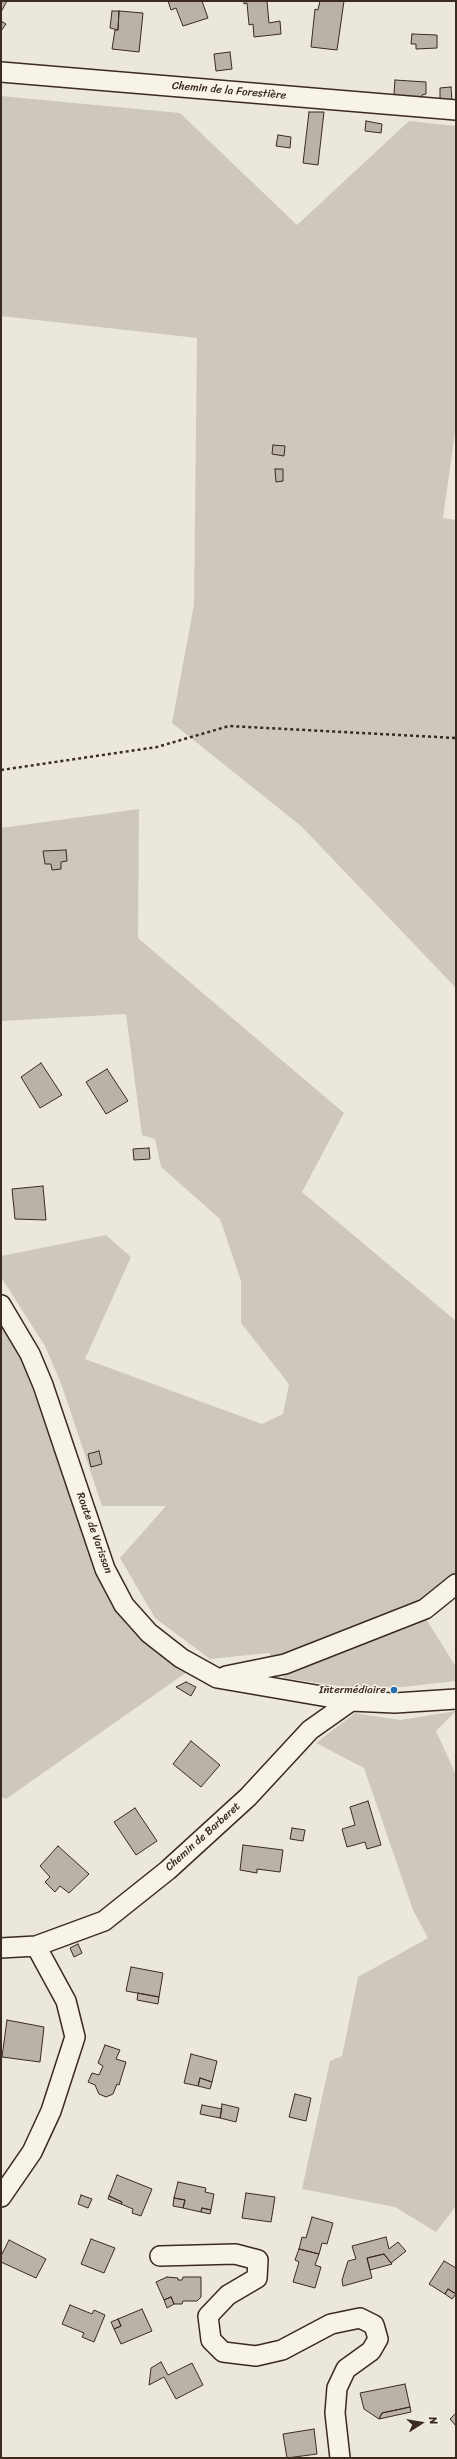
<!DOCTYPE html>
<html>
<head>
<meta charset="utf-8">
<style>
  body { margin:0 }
  #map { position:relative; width:457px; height:2459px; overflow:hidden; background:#ece7dc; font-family:Sriracha,sans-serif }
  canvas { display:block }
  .frame { position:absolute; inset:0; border:2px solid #3b2a1e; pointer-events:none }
  .north { position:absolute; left:401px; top:2403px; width:40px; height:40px; -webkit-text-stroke:3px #f7f3e8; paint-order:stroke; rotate:78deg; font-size:11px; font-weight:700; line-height:16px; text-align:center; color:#3b2a1e }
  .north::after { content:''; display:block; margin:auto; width:14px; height:18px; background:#3b2a1e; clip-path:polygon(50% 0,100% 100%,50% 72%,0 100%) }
</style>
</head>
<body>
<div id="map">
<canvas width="457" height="2459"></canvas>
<div class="frame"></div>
<div class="north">N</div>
</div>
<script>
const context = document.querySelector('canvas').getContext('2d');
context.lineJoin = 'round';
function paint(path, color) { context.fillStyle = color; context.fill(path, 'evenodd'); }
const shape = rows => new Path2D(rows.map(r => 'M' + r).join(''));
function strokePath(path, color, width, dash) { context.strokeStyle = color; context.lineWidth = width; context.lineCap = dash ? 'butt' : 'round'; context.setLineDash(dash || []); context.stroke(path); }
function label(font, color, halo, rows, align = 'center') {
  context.font = font + ' Sriracha,sans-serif'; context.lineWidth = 3; context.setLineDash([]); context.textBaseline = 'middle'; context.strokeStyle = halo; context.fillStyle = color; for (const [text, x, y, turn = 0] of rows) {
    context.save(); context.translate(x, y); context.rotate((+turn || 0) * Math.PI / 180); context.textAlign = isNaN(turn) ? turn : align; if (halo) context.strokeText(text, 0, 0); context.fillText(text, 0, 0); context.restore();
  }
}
paint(shape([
  [1,96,180,113,297,225,409,121,456,126,456,425,443,518,456,520,456,988,301,826,172,723,194,605,197,338,1,316],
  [139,809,138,938,344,1113,302,1192,456,1321,456,1589,418,1606,456,1667,456,1681,403,1687,346,1687,284,1678,269,1653,210,1659,155,1618,120,1558,166,1506,102,1506,62,1386,45,1346,1,1277,1,1256,106,1235,131,1257,85,1359,262,1424,283,1414,289,1384,241,1323,241,1281,220,1219,161,1167,155,1139,142,1135,126,1014,1,1021,1,828],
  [1,1325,21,1356,97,1574,137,1634,187,1672,6,1799,1,1797],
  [456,1711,436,1731,456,1775,456,2206,436,2232,395,2207,302,2189,330,2061,342,2056,358,1977,428,1938,413,1910,364,1768,316,1743,355,1713,400,1720]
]), '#cec8bc');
const building = shape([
  [1,1,7,1,1,12,1,1],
  [168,1,202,1,208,18,183,26,176,8,171,10,168,1],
  [244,1,267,1,269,23,280,21,281,34,254,37,253,24,249,25,247,3,244,4,244,1],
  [320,1,344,1,337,50,311,47,315,9,318,10,320,1],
  [112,11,119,11,118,30,110,28,112,11],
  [119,11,143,13,139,52,112,49,115,30,118,30,119,11],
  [1,21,6,24,1,31,1,21],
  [412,34,437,35,437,48,416,49,416,44,411,44,412,34],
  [230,52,232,69,216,71,214,54,230,52],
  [395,80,426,82,426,94,422,95,422,99,398,98,398,95,394,94,395,80],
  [451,87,452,102,440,101,440,88,451,87],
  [309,112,324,112,318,165,303,163,309,112],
  [366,121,382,124,381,133,365,131,366,121],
  [278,135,291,137,290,148,276,146,278,135],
  [273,445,285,446,284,456,272,454,273,445],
  [275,469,283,469,283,481,276,482,275,469],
  [66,850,67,861,61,862,61,869,52,870,51,864,45,864,43,851,66,850],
  [41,1063,62,1095,40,1108,21,1077,41,1063],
  [107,1069,128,1101,106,1114,86,1082,107,1069],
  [149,1148,150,1159,134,1160,133,1149,149,1148],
  [43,1186,46,1220,15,1219,12,1189,43,1186],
  [99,1451,102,1464,91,1467,88,1454,99,1451],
  [186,1682,196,1687,191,1696,176,1687,186,1682],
  [191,1741,220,1765,201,1787,173,1764,191,1741],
  [368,1801,381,1845,367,1849,365,1842,347,1847,342,1829,355,1825,350,1807,368,1801],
  [135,1808,157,1841,136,1855,114,1822,135,1808],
  [292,1828,305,1830,303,1841,290,1839,292,1828],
  [243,1845,283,1850,280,1872,257,1869,257,1873,240,1870,243,1845],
  [58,1846,89,1874,69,1893,60,1886,55,1892,45,1882,50,1877,40,1866,58,1846],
  [78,1944,82,1953,74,1957,70,1948,78,1944],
  [131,1967,163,1973,159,1997,126,1991,131,1967],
  [138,1993,159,1997,158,2004,137,2000,138,1993],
  [7,2020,44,2027,40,2062,2,2057,7,2020],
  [105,2045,120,2050,116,2059,126,2062,119,2085,117,2084,113,2094,106,2097,99,2094,95,2085,88,2082,92,2073,99,2075,103,2066,98,2063,105,2045],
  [191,2054,217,2061,212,2082,200,2078,198,2086,184,2083,191,2054],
  [200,2078,212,2082,210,2089,198,2086,200,2078],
  [295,2094,311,2098,306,2121,289,2117,295,2094],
  [222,2104,239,2108,236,2122,220,2118,222,2104],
  [202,2105,222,2109,220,2118,200,2114,202,2105],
  [117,2175,152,2189,141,2216,132,2213,133,2209,121,2204,122,2202,109,2196,117,2175],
  [178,2182,206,2188,205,2192,214,2194,211,2210,202,2208,201,2212,183,2208,185,2200,174,2198,178,2182],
  [246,2193,275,2197,271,2222,242,2218,246,2193],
  [81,2195,92,2199,88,2208,78,2204,81,2195],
  [109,2196,122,2202,121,2204,108,2199,109,2196],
  [174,2198,185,2200,183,2208,173,2206,174,2198],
  [202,2208,211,2210,210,2214,201,2212,202,2208],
  [312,2217,333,2223,327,2244,322,2243,319,2254,299,2249,302,2237,306,2238,312,2217],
  [386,2237,389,2249,398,2242,406,2251,391,2263,384,2254,367,2258,372,2278,343,2286,342,2280,348,2261,356,2259,352,2246,386,2237],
  [91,2239,115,2248,104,2273,81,2264,91,2239],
  [9,2240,46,2259,36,2278,1,2262,1,2256,9,2240],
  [299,2249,319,2254,315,2265,321,2267,315,2288,293,2282,299,2262,295,2260,299,2249],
  [384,2254,392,2264,370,2270,367,2258,384,2254],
  [444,2261,456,2268,456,2294,448,2289,445,2294,429,2284,444,2261],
  [167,2277,178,2278,178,2280,182,2280,183,2277,201,2277,201,2297,197,2301,183,2301,182,2304,174,2304,171,2297,164,2300,156,2282,167,2277],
  [448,2289,456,2294,452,2299,445,2294,448,2289],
  [171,2297,174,2304,167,2308,164,2300,171,2297],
  [70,2305,92,2314,94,2310,105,2315,94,2342,82,2337,84,2333,62,2324,70,2305],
  [142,2309,152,2331,121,2344,114,2329,121,2326,118,2319,142,2309],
  [118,2319,121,2326,114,2329,111,2322,118,2319],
  [161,2362,168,2375,192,2363,203,2385,176,2399,164,2377,149,2385,151,2368,161,2362],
  [405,2384,410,2407,382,2413,379,2419,364,2409,360,2393,405,2384],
  [410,2407,411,2412,379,2419,382,2413,410,2407],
  [456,2413,456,2426,450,2419,456,2413],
  [314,2429,317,2454,287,2458,283,2434,314,2429]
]);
paint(building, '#bab2a7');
strokePath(building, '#3b2a1e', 1);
const street = shape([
  [1,72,456,110],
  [1,1305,30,1354,43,1385,105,1569,124,1605,149,1633,181,1658,217,1678,351,1701,395,1703,456,1699],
  [226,1676,285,1664,425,1609,456,1584],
  [1,1948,36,1946,104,1921,168,1870,248,1797,310,1730,351,1701],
  [1,2197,32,2152,51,2111,75,2037,66,2001,36,1946],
  [160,2256,235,2254,258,2260,257,2278,228,2295,208,2316,211,2340,223,2352,256,2356,282,2350,331,2324,360,2318,374,2325,378,2339,371,2351,346,2369,337,2388,335,2413,340,2458]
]);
strokePath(street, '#3b2a1e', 22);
strokePath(shape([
  [1,770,157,747,229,726,456,738]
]), '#3b2a1e', 2.5, [3, 3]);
strokePath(street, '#f7f3e8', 19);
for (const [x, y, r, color] of [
  [394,1690,4,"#1f6fb2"]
]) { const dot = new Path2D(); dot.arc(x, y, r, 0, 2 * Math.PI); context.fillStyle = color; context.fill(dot); strokePath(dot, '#f7f3e8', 1.5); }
label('11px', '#3b2a1e', '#f7f3e8', [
  ["Chemin de la Forestière",229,91,5],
  ["Route de Varissan",94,1533,70],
  ["Chemin de Barberet",203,1837,-42]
]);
label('11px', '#3b2a1e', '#f7f3e8', [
  ["Intermédiaire",386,1690]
], 'right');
</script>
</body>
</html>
